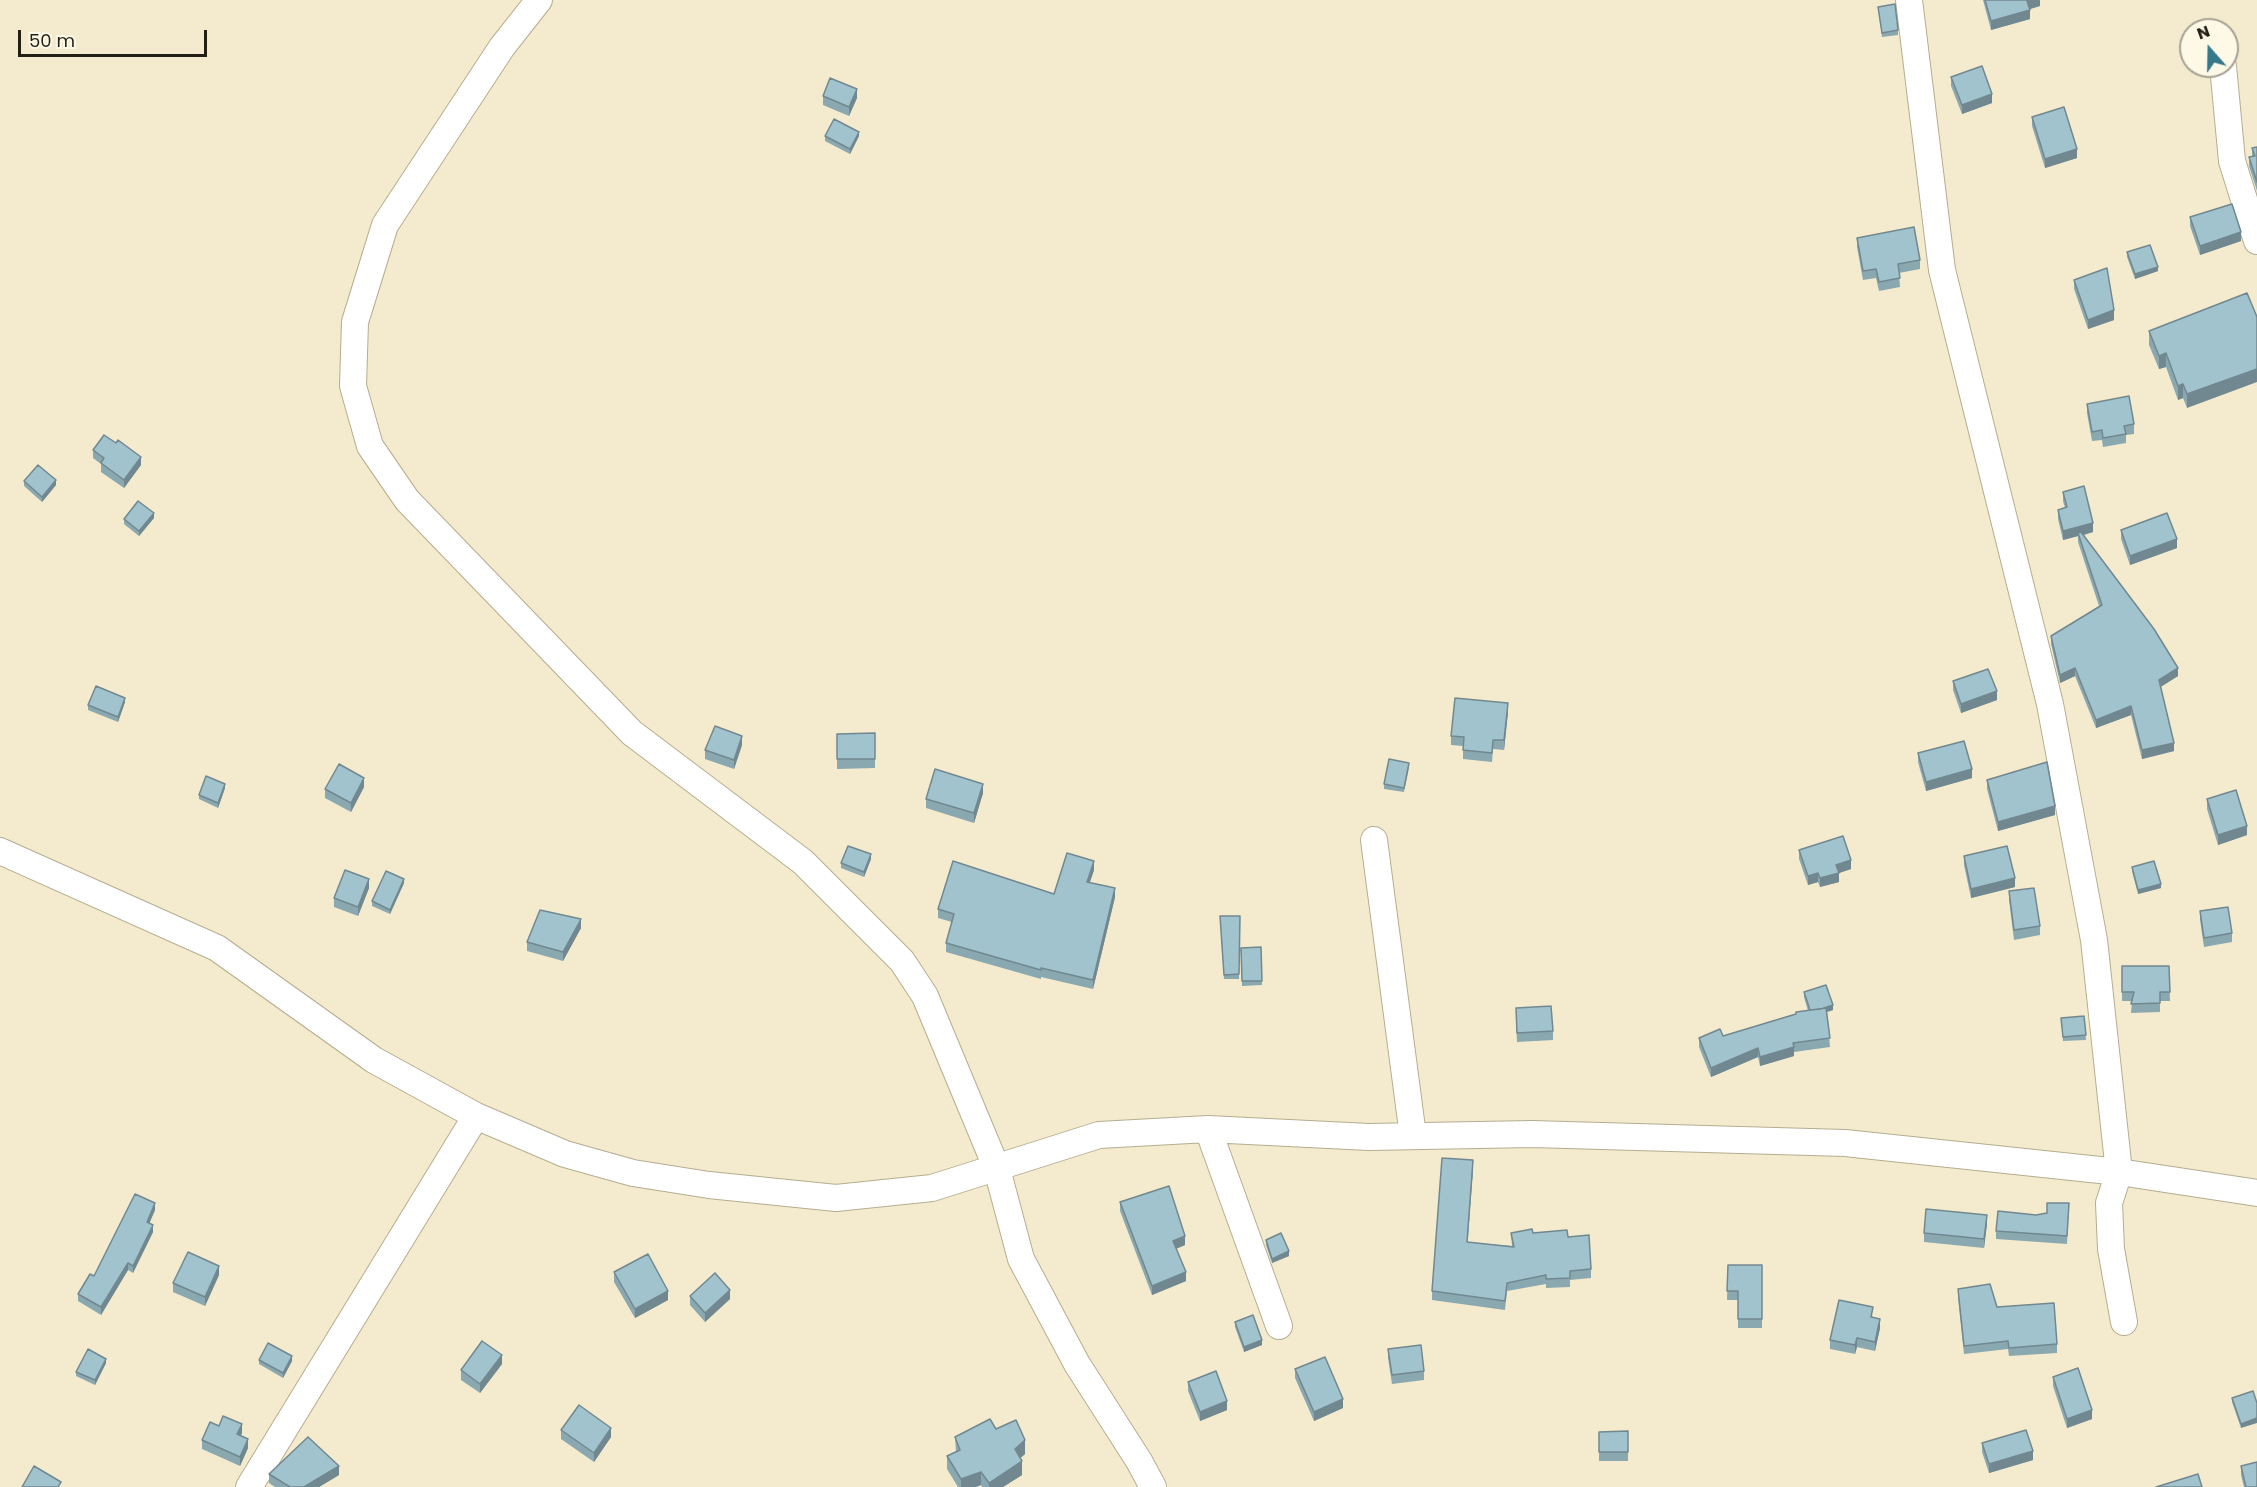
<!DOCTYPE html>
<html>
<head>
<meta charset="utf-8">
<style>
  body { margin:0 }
  #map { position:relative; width:2257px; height:1487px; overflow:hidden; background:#f4ebce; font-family:Poppins,sans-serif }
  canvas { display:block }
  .north { position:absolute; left:2179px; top:18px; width:60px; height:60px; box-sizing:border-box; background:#fef9e7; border:2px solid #a6a293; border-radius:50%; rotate:340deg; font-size:16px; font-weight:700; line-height:24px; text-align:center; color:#221f14 }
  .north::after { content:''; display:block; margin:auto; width:21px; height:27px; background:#357889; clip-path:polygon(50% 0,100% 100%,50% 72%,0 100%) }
  .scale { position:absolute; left:18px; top:30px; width:189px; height:27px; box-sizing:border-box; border:3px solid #221f14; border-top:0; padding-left:8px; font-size:18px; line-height:21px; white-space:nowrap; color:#221f14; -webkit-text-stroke:4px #fef9e7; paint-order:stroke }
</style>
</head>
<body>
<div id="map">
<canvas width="2257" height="1487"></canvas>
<div class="north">N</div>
<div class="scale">50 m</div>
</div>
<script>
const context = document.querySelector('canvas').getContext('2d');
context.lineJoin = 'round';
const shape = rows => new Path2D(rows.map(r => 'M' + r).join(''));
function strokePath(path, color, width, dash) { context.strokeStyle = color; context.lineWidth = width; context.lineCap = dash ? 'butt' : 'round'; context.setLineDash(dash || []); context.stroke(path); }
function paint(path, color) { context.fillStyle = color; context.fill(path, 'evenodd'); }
const minor = shape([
  [539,0,502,47,385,225,355,322,353,386,370,446,407,500,632,733,803,862,902,961,925,996,997,1169,1021,1259,1077,1364,1139,1461,1153,1487],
  [1909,0,1942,270,2050,704,2094,940,2119,1172,2109,1203,2111,1249,2124,1322],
  [2223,66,2232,161,2257,241],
  [1374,840,1413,1136],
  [0,851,217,948,374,1060,476,1116,565,1154,633,1173,709,1185,836,1198,932,1188,1099,1135,1208,1129,1369,1137,1532,1134,1845,1143,2119,1172,2257,1193],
  [1208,1129,1279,1326],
  [249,1487,476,1116]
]);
strokePath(minor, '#b5ad91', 28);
strokePath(minor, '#fff', 26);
paint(shape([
  [1983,0,2040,0,2040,6,2029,9,2030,19,1991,30],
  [1878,7,1898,30,1898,35,1882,37],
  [1951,77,1992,103,1962,114,1951,86],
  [823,96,857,98,849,116,823,105],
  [2032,117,2077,158,2045,168,2032,126],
  [825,136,859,136,850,154,825,141],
  [2257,147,2257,191,2249,166,2249,157,2252,156,2252,148],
  [2190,217,2241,241,2200,255,2190,226],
  [1857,238,1920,260,1920,269,1899,273,1900,287,1879,291,1876,278,1863,280,1857,247],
  [2127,252,2158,271,2135,279,2127,257],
  [2074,280,2114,320,2088,329,2074,289],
  [2257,317,2187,408,2183,398,2178,400,2166,367,2159,369,2149,345,2149,331],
  [2087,404,2134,424,2134,434,2126,435,2126,443,2103,447,2102,440,2092,441,2087,413],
  [116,443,141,465,124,488,101,472,101,464,93,458,93,450],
  [24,481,56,485,42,502,24,486],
  [2063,492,2093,532,2084,535,2178,676,2160,687,2174,751,2142,759,2131,715,2096,728,2075,676,2060,683,2051,644,2051,636,2099,606,2078,542,2078,536,2063,540,2058,519,2058,510,2065,508,2063,501],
  [154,518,139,536,124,524,124,519],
  [2121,530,2177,548,2130,565,2121,539],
  [1953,681,1997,700,1961,713,1953,690],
  [125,702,118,722,88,710,88,705],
  [1508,712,1504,750,1493,749,1492,762,1463,759,1463,746,1451,745,1451,736],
  [875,733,875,768,837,769,837,734],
  [742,745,734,769,705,759,705,750],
  [1918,753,1972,778,1926,791,1918,762],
  [1409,768,1404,792,1384,789,1384,784],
  [1987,780,2055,815,1998,831,1987,789],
  [364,787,351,812,325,798,325,789],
  [225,788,218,808,199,799,199,795],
  [983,793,974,823,926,808,926,799],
  [2207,799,2247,835,2218,845,2207,809],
  [1799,850,1851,869,1839,873,1839,882,1820,887,1818,882,1808,885,1799,859],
  [1964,856,2015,887,1971,898,1964,865],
  [871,859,864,877,841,868,841,863],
  [2132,867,2161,888,2138,894,2132,871],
  [1094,870,1090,882,1115,897,1093,989,1041,977,1041,979,946,952,946,943,952,922,938,918,938,909,1054,894],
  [404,883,390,914,372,906,372,901],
  [369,888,358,916,334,907,334,898],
  [2009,891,2040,926,2040,935,2014,940,2009,900],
  [2200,911,2232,933,2232,942,2204,947,2200,920],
  [1220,916,1240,916,1239,979,1224,979],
  [581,928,563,961,527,951,527,942],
  [1261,947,1262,985,1242,986,1241,948],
  [2122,966,2169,966,2170,1001,2160,1001,2160,1012,2131,1013,2132,1001,2122,1001],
  [1804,992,1833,1010,1827,1012,1830,1047,1794,1052,1794,1056,1760,1066,1758,1057,1711,1077,1699,1047,1699,1038,1723,1036,1808,1011,1804,997],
  [2084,1016,2086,1040,2063,1041,2061,1018],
  [1516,1017,1553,1031,1553,1040,1517,1042],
  [1473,1169,1467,1242,1512,1246,1511,1233,1533,1233,1568,1237,1591,1269,1591,1278,1570,1280,1570,1287,1546,1288,1546,1284,1507,1291,1505,1310,1432,1300,1432,1291],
  [1120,1202,1185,1245,1176,1249,1186,1281,1152,1295,1120,1211],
  [2069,1203,2067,1244,1996,1239,1996,1231,2036,1215,2047,1213],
  [155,1210,149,1223,153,1232,133,1273,128,1270,101,1315,78,1301,78,1294],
  [1987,1224,1984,1248,1924,1242,1924,1233],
  [1266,1240,1289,1256,1272,1263,1266,1245],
  [1728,1265,1762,1265,1762,1328,1738,1328,1738,1300,1727,1300],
  [614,1272,668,1300,635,1318,614,1282],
  [219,1275,205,1306,173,1292,173,1283],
  [1958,1289,1997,1307,2057,1344,2057,1353,2009,1356,2008,1349,1964,1354,1958,1298],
  [690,1296,730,1299,705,1322,690,1305],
  [1873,1316,1873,1318,1880,1328,1875,1351,1857,1347,1855,1354,1830,1349,1830,1340],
  [1235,1322,1262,1345,1244,1352,1235,1327],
  [1388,1349,1424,1371,1424,1380,1392,1384,1388,1358],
  [259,1360,292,1361,283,1378,259,1364],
  [106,1363,95,1385,76,1376,76,1372],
  [502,1364,480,1393,461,1380,461,1370],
  [1295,1369,1343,1408,1314,1421,1295,1378],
  [2053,1377,2092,1419,2067,1428,2053,1386],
  [1188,1382,1227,1410,1200,1421,1188,1391],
  [2232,1398,2257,1403,2241,1428,2232,1402],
  [219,1426,242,1433,241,1435,248,1448,240,1466,202,1449,202,1440],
  [996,1429,1025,1454,1020,1458,1022,1475,1003,1487,982,1487,981,1485,976,1487,958,1487,947,1469,947,1456,956,1452,955,1437],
  [561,1430,611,1437,594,1462,561,1439],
  [1628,1431,1628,1461,1599,1461,1599,1432],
  [1982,1443,2033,1460,1989,1473,1982,1452],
  [2241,1466,2257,1487,2244,1487,2241,1475],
  [269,1474,339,1475,319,1487,275,1487,269,1483]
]), '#8aa8b0');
paint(shape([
  [2029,0,2040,0,2040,6,2027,10,2027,1],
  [2030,10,2030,19,1991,30,1991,21],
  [857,89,857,98,849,116,849,107],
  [1992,94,1992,103,1962,114,1962,105],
  [859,132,859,136,850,154,850,149],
  [2077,149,2077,158,2045,168,2045,159],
  [2241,232,2241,241,2200,255,2200,246],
  [2158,267,2158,271,2135,279,2135,274],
  [2114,310,2114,320,2088,329,2088,320],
  [2166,353,2166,367,2159,369,2159,356],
  [2257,369,2257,382,2187,408,2187,394],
  [2183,384,2183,398,2178,400,2178,386],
  [141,457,141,465,124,488,124,480],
  [56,480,56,485,42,502,42,497],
  [154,513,154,518,139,536,139,531],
  [2093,523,2093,532,2079,536,2078,533,2078,536,2063,540,2063,531],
  [2177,539,2177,548,2130,565,2130,556],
  [2075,668,2075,676,2060,683,2060,675],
  [2178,668,2178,676,2159,688,2159,680],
  [1997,691,1997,700,1961,713,1961,704],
  [125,698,125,702,118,722,118,717],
  [1508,703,1508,712,1504,750,1504,740],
  [2131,706,2131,715,2096,728,2096,720],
  [742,736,742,745,734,769,734,760],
  [2174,743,2174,751,2142,759,2142,750],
  [1972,769,1972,778,1926,791,1926,782],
  [364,778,364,787,351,812,351,803],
  [225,784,225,788,218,808,218,803],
  [983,784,983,793,974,823,974,813],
  [2055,806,2055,815,1998,831,1998,822],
  [2247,826,2247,835,2218,845,2218,835],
  [871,854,871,859,864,877,864,872],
  [1851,860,1851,869,1839,873,1839,882,1820,887,1820,878,1836,865],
  [1094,861,1094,870,1087,890,1087,882],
  [1818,873,1818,882,1808,885,1808,876],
  [2015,878,2015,887,1971,898,1971,889],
  [369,879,369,888,358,916,358,907],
  [404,879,404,883,390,914,390,910],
  [2161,884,2161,888,2138,894,2138,890],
  [1115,888,1115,897,1093,989,1093,980],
  [581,919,581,928,563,961,563,952],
  [1833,1005,1833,1010,1810,1017,1810,1013],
  [1794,1047,1794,1056,1760,1066,1760,1057],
  [1758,1048,1758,1057,1711,1077,1711,1068],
  [1473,1160,1473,1169,1467,1251,1467,1242],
  [155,1203,155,1210,147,1229,147,1222],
  [1987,1215,1987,1224,1984,1248,1984,1239],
  [153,1225,153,1232,133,1273,133,1266],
  [1185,1236,1185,1245,1173,1250,1173,1241],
  [1289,1251,1289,1256,1272,1263,1272,1259],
  [128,1263,128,1270,101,1315,101,1307],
  [219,1266,219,1275,205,1306,205,1297],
  [1186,1272,1186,1281,1152,1295,1152,1286],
  [730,1290,730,1299,705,1322,705,1313],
  [668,1291,668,1300,635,1318,635,1309],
  [1880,1319,1880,1328,1875,1351,1875,1342],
  [1857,1338,1857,1347,1855,1354,1855,1345],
  [1262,1340,1262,1345,1244,1352,1244,1347],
  [502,1355,502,1364,480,1393,480,1384],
  [292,1356,292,1361,283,1378,283,1373],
  [106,1359,106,1363,95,1385,95,1380],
  [1343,1399,1343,1408,1314,1421,1314,1412],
  [1227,1401,1227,1410,1200,1421,1200,1412],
  [2092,1410,2092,1419,2067,1428,2067,1419],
  [2257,1418,2257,1423,2241,1428,2241,1424],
  [242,1424,242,1433,237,1443,237,1434],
  [611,1428,611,1437,594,1462,594,1453],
  [248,1439,248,1448,240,1466,240,1457],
  [1025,1440,1025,1454,1015,1463,1015,1449],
  [2033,1451,2033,1460,1989,1473,1989,1464],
  [1022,1461,1022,1475,1003,1487,989,1487,989,1483],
  [339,1466,339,1475,319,1487,304,1487],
  [981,1472,981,1485,976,1487,961,1487,961,1479]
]), '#718890');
const building = shape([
  [1985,0,2029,0,2027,1,2030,10,1991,21,1985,0],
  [1895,4,1898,30,1882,33,1878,7,1895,4],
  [1982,66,1992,94,1962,105,1951,77,1982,66],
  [830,78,857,89,849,107,823,96,830,78],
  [2064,107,2077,149,2045,159,2032,117,2064,107],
  [834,119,859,132,850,149,825,136,834,119],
  [2257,147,2257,182,2249,157,2255,156,2252,148,2257,147],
  [2232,204,2241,232,2200,246,2190,217,2232,204],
  [1914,227,1920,260,1898,264,1900,278,1879,282,1876,269,1863,271,1857,238,1914,227],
  [2150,245,2158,267,2135,274,2127,252,2150,245],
  [2107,268,2114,310,2088,320,2074,280,2107,268],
  [2247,293,2257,317,2257,369,2187,394,2183,384,2178,386,2166,353,2159,356,2149,331,2247,293],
  [2129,396,2134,424,2124,426,2126,434,2103,438,2102,430,2092,432,2087,404,2129,396],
  [104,435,116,443,118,440,141,457,124,480,101,463,104,458,93,450,104,435],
  [38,465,56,480,42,497,24,481,38,465],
  [2084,486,2093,523,2063,531,2058,510,2067,507,2063,492,2084,486],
  [138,501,154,513,139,531,124,519,138,501],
  [2167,513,2177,539,2130,556,2121,530,2167,513],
  [2081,532,2154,629,2178,668,2159,680,2174,743,2142,750,2131,706,2096,720,2075,668,2060,675,2051,636,2102,605,2078,533,2081,532],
  [1988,669,1997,691,1961,704,1953,681,1988,669],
  [96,686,125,698,118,717,88,705,96,686],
  [1455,698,1508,703,1504,740,1493,740,1492,753,1463,750,1464,737,1451,736,1455,698],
  [715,726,742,736,734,760,705,750,715,726],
  [875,733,875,759,837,759,837,734,875,733],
  [1964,741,1972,769,1926,782,1918,753,1964,741],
  [1389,759,1409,763,1404,788,1384,784,1389,759],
  [2047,762,2055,806,1998,822,1987,780,2047,762],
  [339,764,364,778,351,803,325,789,339,764],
  [935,769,983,784,974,813,926,799,935,769],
  [206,776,225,784,218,803,199,795,206,776],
  [2236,790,2247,826,2218,835,2207,799,2236,790],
  [1843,836,1851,860,1836,865,1839,873,1820,878,1818,873,1808,876,1799,850,1843,836],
  [848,846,871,854,864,872,841,863,848,846],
  [2007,846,2015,878,1971,889,1964,856,2007,846],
  [1067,853,1094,861,1087,882,1115,888,1093,980,1041,968,1041,970,946,943,954,914,938,909,953,861,1054,894,1067,853],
  [2154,861,2161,884,2138,890,2132,867,2154,861],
  [345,870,369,879,358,907,334,898,345,870],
  [386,871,404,879,390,910,372,901,386,871],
  [2034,888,2040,926,2014,930,2009,891,2034,888],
  [2228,907,2232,933,2204,938,2200,911,2228,907],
  [540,910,581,919,563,952,527,942,540,910],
  [1220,916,1240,916,1239,974,1224,975,1220,916],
  [1261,947,1262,981,1242,981,1241,948,1261,947],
  [2122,966,2169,966,2170,992,2160,992,2160,1003,2131,1004,2134,992,2122,992,2122,966],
  [1826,985,1833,1005,1821,1009,1810,1010,1804,992,1826,985],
  [1551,1006,1553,1031,1517,1033,1516,1008,1551,1006],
  [1826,1008,1830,1038,1793,1043,1794,1047,1760,1057,1758,1048,1711,1068,1699,1038,1720,1029,1723,1036,1796,1014,1796,1012,1826,1008],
  [2084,1016,2086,1035,2063,1037,2061,1018,2084,1016],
  [1442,1158,1473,1160,1467,1242,1514,1247,1511,1233,1532,1229,1533,1233,1567,1230,1568,1237,1589,1235,1591,1269,1570,1271,1570,1278,1546,1279,1546,1275,1507,1283,1505,1301,1432,1291,1442,1158],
  [1169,1186,1185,1236,1173,1241,1186,1272,1152,1286,1120,1202,1169,1186],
  [135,1194,155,1203,147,1222,153,1225,133,1266,128,1263,101,1307,78,1294,90,1274,94,1276,135,1194],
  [2047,1203,2069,1203,2067,1236,1996,1231,1998,1211,2036,1215,2047,1213,2047,1203],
  [1926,1209,1987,1215,1984,1239,1924,1233,1926,1209],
  [1281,1233,1289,1251,1272,1259,1266,1240,1281,1233],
  [188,1252,219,1266,205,1297,173,1283,188,1252],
  [648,1254,668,1291,635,1309,614,1272,648,1254],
  [1728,1265,1762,1265,1762,1319,1738,1319,1738,1291,1727,1291,1728,1265],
  [715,1273,730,1290,705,1313,690,1296,715,1273],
  [1990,1284,1997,1307,2054,1303,2057,1344,2009,1348,2008,1341,1964,1346,1958,1289,1990,1284],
  [1839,1300,1873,1307,1871,1317,1880,1319,1875,1342,1857,1338,1855,1345,1830,1340,1839,1300],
  [1253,1315,1262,1340,1244,1347,1235,1322,1253,1315],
  [482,1341,502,1355,480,1384,461,1370,482,1341],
  [268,1343,292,1356,283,1373,259,1360,268,1343],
  [1421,1345,1424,1371,1392,1375,1388,1349,1421,1345],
  [88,1349,106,1359,95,1380,76,1372,88,1349],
  [1325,1357,1343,1399,1314,1412,1295,1369,1325,1357],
  [2078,1368,2092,1410,2067,1419,2053,1377,2078,1368],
  [1216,1371,1227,1401,1200,1412,1188,1382,1216,1371],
  [2253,1391,2257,1403,2257,1418,2241,1424,2232,1398,2253,1391],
  [579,1405,611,1428,594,1453,561,1430,579,1405],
  [223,1416,242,1424,237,1434,248,1439,240,1457,202,1440,210,1422,219,1426,223,1416],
  [990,1419,996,1429,1016,1420,1025,1440,1015,1449,1022,1461,989,1483,981,1472,961,1479,947,1456,960,1450,955,1437,990,1419],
  [2026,1430,2033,1451,1989,1464,1982,1443,2026,1430],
  [1628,1431,1628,1452,1599,1452,1599,1432,1628,1431],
  [308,1437,339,1466,304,1487,290,1487,269,1474,308,1437],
  [2257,1462,2257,1487,2246,1487,2241,1466,2257,1462],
  [34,1466,61,1482,58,1487,22,1487,34,1466],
  [2198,1474,2202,1487,2156,1487,2198,1474]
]);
paint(building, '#a1c3cd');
strokePath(building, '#718890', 1.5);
</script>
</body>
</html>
